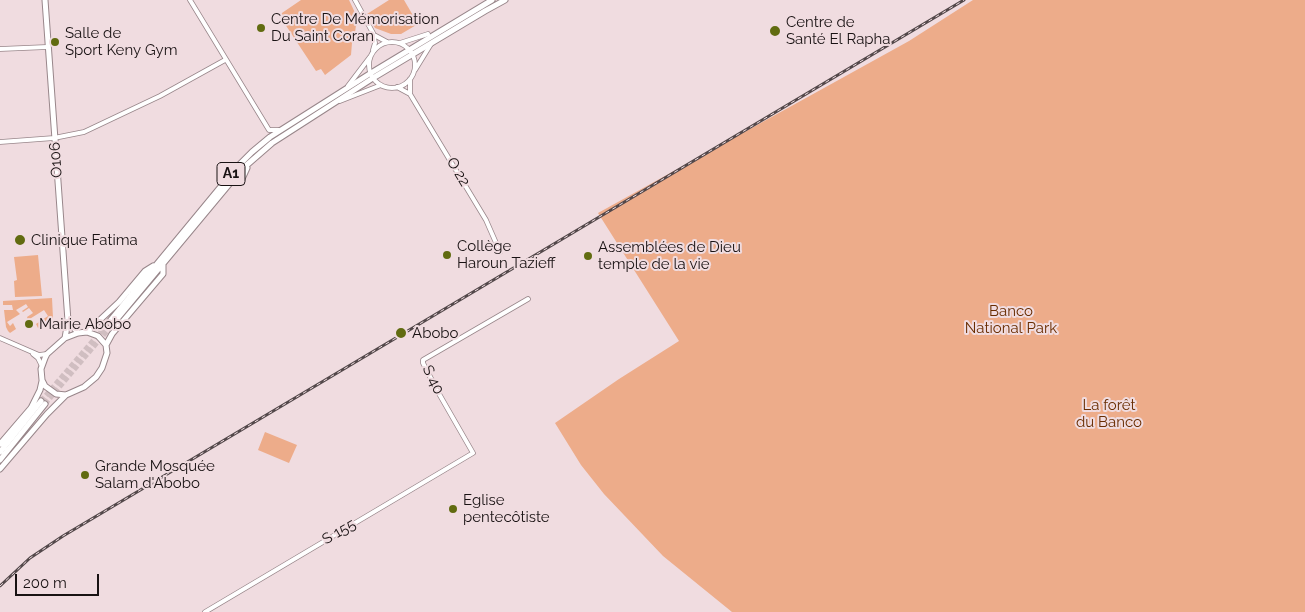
<!DOCTYPE html>
<html>
<head>
<meta charset="utf-8">
<style>
  body { margin:0 }
  #map { position:relative; width:1305px; height:612px; overflow:hidden; background:#f0dce0; font-family:Raleway,sans-serif }
  canvas { display:block }
  .scale { position:absolute; left:15px; top:574px; width:84px; height:22px; box-sizing:border-box; border:2px solid #191213; border-top:0; padding-left:6px; font-size:15px; line-height:18px; white-space:nowrap; color:#191213; -webkit-text-stroke:4px #f0dce0; paint-order:stroke }
</style>
</head>
<body>
<div id="map">
<canvas width="1305" height="612"></canvas>
<div class="scale">200 m</div>
</div>
<script>
const context = document.querySelector('canvas').getContext('2d');
context.lineJoin = 'round';
function paint(path, color) { context.fillStyle = color; context.fill(path, 'evenodd'); }
const shape = rows => new Path2D(rows.map(r => 'M' + r).join(''));
function strokePath(path, color, width, dash) { context.strokeStyle = color; context.lineWidth = width; context.lineCap = dash ? 'butt' : 'round'; context.setLineDash(dash || []); context.stroke(path); }
function label(font, color, halo, rows, align = 'center') {
  context.font = font + ' Raleway,sans-serif'; context.lineWidth = 4; context.setLineDash([]); context.textBaseline = 'middle'; context.strokeStyle = halo; context.fillStyle = color; for (const [text, x, y, turn = 0] of rows) {
    context.save(); context.translate(x, y); context.rotate((+turn || 0) * Math.PI / 180); context.textAlign = isNaN(turn) ? turn : align; if (halo) context.strokeText(text, 0, 0); context.fillText(text, 0, 0); context.restore();
  }
}
paint(shape([
  [301,0,349,0,357,17,354,41,352,43,351,55,325,75,321,69,316,71,279,15],
  [389,0,404,0,418,24,401,34,391,34,375,28,367,14],
  [973,0,1305,0,1305,612,732,612,663,556,604,494,581,465,555,423,619,379,679,341,598,213,909,41],
  [38,255,42,296,15,297,14,281,17,280,14,257],
  [52,298,53,318,38,328,36,324,48,316,44,310,28,320,27,317,33,313,29,308,23,312,22,311,28,307,26,304,16,310,20,314,7,322,10,326,13,323,16,329,10,333,8,331,6,327,4,310,13,310,12,305,3,305,3,301],
  [265,432,297,445,289,463,258,450]
]), '#edac8a');
strokePath(shape([
  [41,401,109,322],
  [45,404,112,325]
]), '#d0bec1', 5, [5, 2.5]);
const minor = shape([
  [190,0,269,130,279,130],
  [355,0,373,33,375,43,373,50],
  [374,35,387,42],
  '369 65a23 23 0 1 1 46 0a23 23 0 1 1-46 0Z',
  [400,43,428,34],
  [0,49,47,47],
  [415,70,431,44],
  [410,79,410,94,486,220,500,252],
  [348,86,370,57],
  [397,87,410,94],
  [340,101,381,85],
  [0,142,54,138,84,132,160,96,225,60],
  [0,338,39,355,47,354],
  [33,354,38,358,42,366],
  [205,612,473,453,438,392,423,363,423,360,528,299]
]);
const major = shape([
  [45,0,68,321,65,338],
  [242,179,247,168],
  [68,321,78,333],
  [109,322,237,167,252,152,270,137,371,73,492,0],
  [112,325,241,170,272,143,373,78,485,11,505,0],
  [87,332,98,336,106,345,107,353,102,368,96,377,84,387,66,395,56,394,45,386,42,380,41,369,45,358,47,354,65,338,78,333,87,332],
  [87,332,119,302,145,271,153,266],
  [106,345,112,334,163,274,163,265],
  [0,444,31,408,40,390,42,381],
  [0,452,41,401],
  [0,460,45,404],
  [0,469,47,414,66,395]
]);
strokePath(minor, '#98868a', 5.5);
strokePath(major, '#98868a', 7);
strokePath(minor, '#fff', 4);
strokePath(major, '#fff', 5);
const rail = shape([
  [0,586,30,558,63,536,964,0]
]);
strokePath(rail, '#53484a', 3);
strokePath(rail, '#f0dce0', 1, [4]);
for (const [x, y, r, color] of [
  [261,28,5,"#616b10"],
  [775,31,6,"#616b10"],
  [55,42,5,"#616b10"],
  [20,240,6,"#616b10"],
  [447,255,5,"#616b10"],
  [588,256,5,"#616b10"],
  [29,324,5,"#616b10"],
  [401,333,6,"#616b10"],
  [85,475,5,"#616b10"],
  [453,509,5,"#616b10"]
]) { const dot = new Path2D(); dot.arc(x, y, r, 0, 2 * Math.PI); context.fillStyle = color; context.fill(dot); strokePath(dot, '#f0dce0', 2); }
for (const [x, y, w] of [
  [231,174,28]
]) { const box = new Path2D(); box.roundRect(x - w / 2, y - 11.5, w, 23, 4); context.fillStyle = '#f0dce0'; context.fill(box); strokePath(box, '#191213', 1); }
label('bold 14px', '#191213', null, [
  ["A1",231,174]
]);
label('15px', '#191213', '#f0dce0', [
  ["Centre De Mémorisation",271,19],
  ["Du Saint Coran",271,36],
  ["Centre de",786,22],
  ["Santé El Rapha",786,39],
  ["Salle de",65,33],
  ["Sport Keny Gym",65,50],
  ["Clinique Fatima",31,240],
  ["Collège",457,246],
  ["Haroun Tazieff",457,263],
  ["Assemblées de Dieu",598,247],
  ["temple de la vie",598,264],
  ["Mairie Abobo",39,324],
  ["Abobo",412,333],
  ["Grande Mosquée",95,466],
  ["Salam d'Abobo",95,483],
  ["Eglise",463,500],
  ["pentecôtiste",463,517]
], 'left');
label('15px', '#191213', '#f0dce0', [
  ["O106",56,160,-94],
  ["O 22",458,172,59],
  ["S 40",433,380,64],
  ["S 155",339,532,-30]
]);
label('15px', '#692d02', '#f0dce0', [
  ["Banco",1011,311],
  ["National Park",1011,328],
  ["La forêt",1109,405],
  ["du Banco",1109,422]
]);
</script>
</body>
</html>
